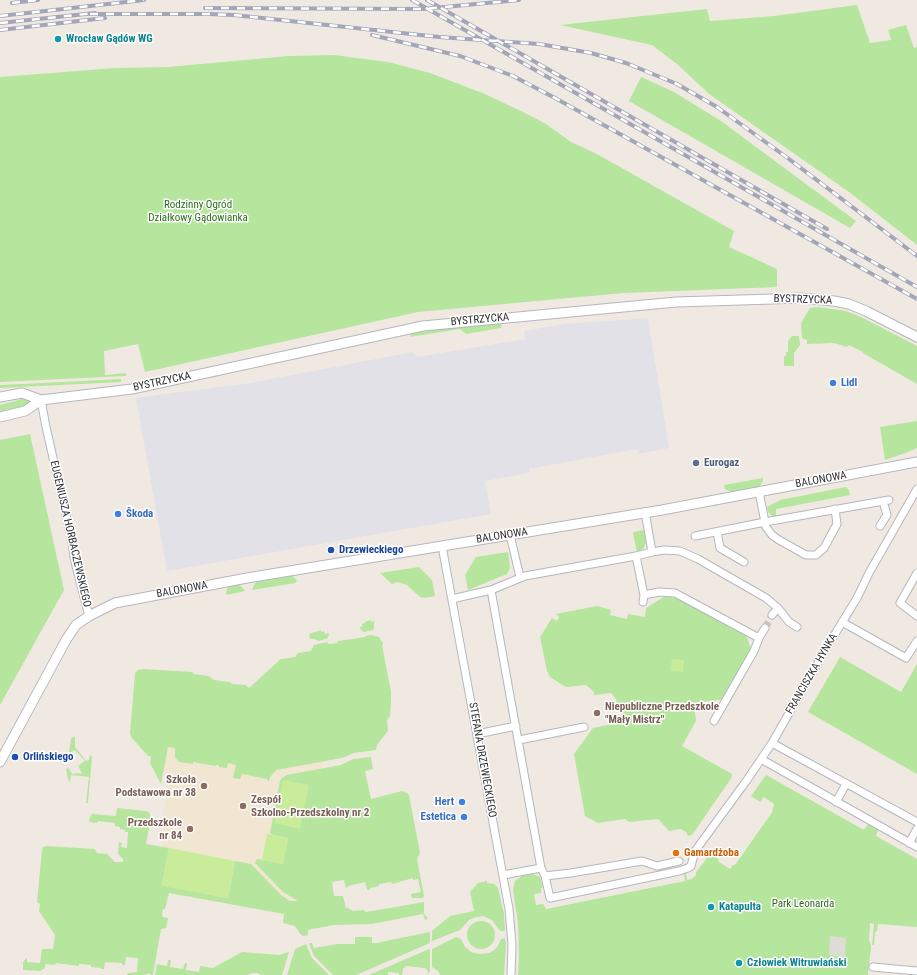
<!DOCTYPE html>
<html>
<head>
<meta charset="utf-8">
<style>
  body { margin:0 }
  canvas { display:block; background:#efe9e1 }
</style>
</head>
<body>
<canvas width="917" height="975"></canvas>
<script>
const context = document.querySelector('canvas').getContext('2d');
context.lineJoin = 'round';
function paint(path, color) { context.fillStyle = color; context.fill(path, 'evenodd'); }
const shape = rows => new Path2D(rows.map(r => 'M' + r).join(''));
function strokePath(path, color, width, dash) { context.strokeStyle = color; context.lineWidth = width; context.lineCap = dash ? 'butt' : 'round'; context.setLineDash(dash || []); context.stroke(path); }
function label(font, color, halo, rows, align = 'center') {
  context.font = font + ' "Roboto Condensed",sans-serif'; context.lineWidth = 3; context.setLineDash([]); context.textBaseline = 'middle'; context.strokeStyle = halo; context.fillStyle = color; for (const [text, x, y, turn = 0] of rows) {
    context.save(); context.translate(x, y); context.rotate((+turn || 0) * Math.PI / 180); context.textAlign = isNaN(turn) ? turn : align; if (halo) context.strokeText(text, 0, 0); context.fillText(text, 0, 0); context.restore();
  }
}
paint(shape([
  [648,318,669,448,638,454,637,449,529,469,529,473,485,481,491,514,167,571,136,398,250,383,413,352,417,357,525,339,524,331,565,324]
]), '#e3e1e8');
paint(shape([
  [181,725,324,760,319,822,300,901,273,900,157,877,163,841,162,838,163,825,161,824,168,789,167,786,169,773,155,770,160,747]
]), '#f0e6d1');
paint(shape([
  [857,5,870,43,891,40,888,30,906,25,914,48,917,47,917,245,849,192,709,94,677,64,652,45,560,25,707,9,710,21,774,16],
  [334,55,388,62,430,73,485,94,527,114,546,124,571,142,595,153,734,231,729,247,777,269,777,287,623,293,418,312,145,372,138,344,104,351,105,375,126,373,126,376,0,382,0,77,115,68,168,67,289,56],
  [641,77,674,92,721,121,856,221,850,228,629,101],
  [818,307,846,311,861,317,917,346,917,384,863,353,863,352,849,345,847,347,834,343,807,344,807,340,802,338,801,323,810,308],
  [501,323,502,327,500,328,466,334,460,329,410,337,410,336,414,332,441,329],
  [792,336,799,336,800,345,794,353,794,366,784,366,784,356,786,356,786,352,788,352,788,341],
  [121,379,121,382,0,388,0,385,2,385],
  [22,399,26,399,31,401,29,405,0,411,0,405],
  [917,421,917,448,908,452,885,460,880,427],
  [30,434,64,590,0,705,0,440],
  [763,478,763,481,759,487,731,492,725,489,724,485],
  [846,487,849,490,850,495,776,509,776,516,772,516,768,512,767,507,780,500],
  [644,530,646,543,643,549,637,553,633,532],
  [508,552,510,568,507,574,468,590,465,575,476,557],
  [419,567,432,580,435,596,425,598,420,597,407,585,398,582,392,584,380,573],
  [292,575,297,581,295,583,252,590,253,587,256,582],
  [236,584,241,586,245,591,227,595,226,593,228,586],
  [665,596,684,600,746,635,752,651,725,699,694,703,696,721,682,746,732,774,732,777,692,835,688,836,686,832,681,829,669,831,658,819,629,822,625,819,598,823,585,816,574,754,593,728,622,722,620,712,618,712,616,699,611,693,594,695,594,692,586,685,566,687,550,677,547,671,540,637,552,618,557,621,559,617,556,614,597,606,611,610,610,615,627,619,628,614,645,617,646,608],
  [371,620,371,622,374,621,374,628,373,630,364,632,361,630,360,627,362,627,362,624,365,623,365,622],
  [321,630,321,632,324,631,325,634,329,633,328,638,319,641,314,639,310,639,309,634],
  [371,635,379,637,383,643,383,645,382,645,391,692,391,703,390,716,387,720,388,731,377,745,376,750,354,753,342,758,276,770,270,777,269,782,267,779,242,774,240,779,233,778,236,765,228,763,227,768,219,767,219,765,216,765,215,766,193,762,193,764,179,762,175,757,175,748,168,747,161,784,150,763,151,756,148,756,132,738,130,734,135,673,138,670,143,669,192,672,194,674,209,676,214,680,230,682,232,684,245,685,249,688,281,659,295,657,298,653,311,651,314,645,327,642,329,644,337,643,338,641,365,637,366,636],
  [840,657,901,692,917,664,917,774,808,712],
  [73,737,75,737,75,747,86,761,89,760,90,755,92,757,88,803,86,803,89,777,71,775,70,782,68,779,66,769,69,768,72,774,79,773,80,774,82,773,78,766,85,761,75,750,69,753,71,739],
  [371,757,373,769,365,771,371,799,402,791,407,793,409,795,420,853,417,859,424,896,423,898,412,898,411,894,421,892,418,879,413,880,413,878,392,884,391,882,379,884,379,886,370,888,370,890,367,890,365,882,348,886,348,887,346,888,344,880,332,882,334,896,343,896,346,908,348,908,353,911,363,910,366,912,424,902,424,914,428,918,427,919,425,920,423,914,372,924,334,925,308,930,308,935,304,936,301,935,295,926,283,923,284,914,169,893,165,909,163,909,162,915,163,917,168,918,166,928,161,929,153,975,150,975,150,973,144,975,127,975,128,973,137,972,138,958,126,957,125,965,122,965,122,963,105,962,104,969,101,969,101,968,91,967,91,965,79,964,79,966,56,963,55,965,45,964,45,968,40,971,23,970,23,962,26,958,27,959,27,962,40,963,42,949,53,949,55,935,39,911,40,904,37,902,42,850,43,847,47,846,95,849,97,853,107,854,115,862,123,862,123,859,118,854,119,842,122,843,121,847,127,848,128,832,125,832,125,830,120,829,120,827,115,826,115,823,98,821,97,823,89,822,90,817,92,814,116,816,117,808,145,811,149,812,151,818,146,844,169,848,162,885,228,898,235,861,251,864,281,895,290,901,298,901,283,892,255,863,257,859,283,864,288,838,273,835,270,833,280,781,282,778,287,775,341,765,353,759],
  [766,775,864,830,868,824,878,830,876,836,917,859,917,927,878,924,877,931,875,932,874,945,872,945,874,924,870,923,869,940,871,946,868,975,518,975,519,956,518,923,513,890,515,881,522,876,533,874,540,877,543,888,541,888,541,893,534,894,536,905,543,904,546,909,685,881,684,874,686,873,687,880,692,879,696,875,696,872,711,853,718,858,719,862,730,869,733,865,735,865,773,811,772,810,774,806,774,804,764,797,760,802,751,796],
  [487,881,487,883,494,884,498,888,504,914,505,931,500,931,492,920,483,916,476,917,469,920,460,930,432,941,432,931,450,916,474,911,470,892,478,883],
  '467 935a14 14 0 1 1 28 0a14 14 0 1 1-28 0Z',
  [430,932,430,943,356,975,333,975,314,956,309,943,312,943,314,948,337,944,355,944,355,937,372,937,372,943,376,943],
  [456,937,461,939,465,947,471,952,479,954,490,953,494,950,498,946,501,939,505,938,506,946,504,975,440,975,438,971,432,967,432,949],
  [306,944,312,958,329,975,287,975,295,949],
  [429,949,430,950,430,971,428,974,428,971,425,968,406,966,403,969,402,975,399,975,399,973,388,972,388,975,369,975],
  [242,952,279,955,289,952,282,975,261,975,257,973,253,973,247,975,155,975,157,964,167,966,168,960,171,960,170,967,183,969,185,963,187,963,186,970,199,972,200,966,213,968]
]), '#b6e59e');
paint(shape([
  [672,659,684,660,683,672,670,671],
  [283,780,309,785,300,829,274,823],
  [267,834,288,838,283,864,262,860],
  [169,848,235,861,228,898,162,886]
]), '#c9ec9a');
paint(shape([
  [830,936,846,938,845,957,829,955]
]), '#dfdcd8');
strokePath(shape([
  [765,628,772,615]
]), '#c8c4bd', 7, [7, 3.5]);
const minor = shape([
  [41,400,46,427,71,537,75,562,89,616],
  [835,509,837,524,824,548,816,555,806,555,779,540,772,535,766,527,765,522,889,500],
  [880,526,887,515,883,501],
  [717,532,720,548,744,562],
  [510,535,520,577],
  [695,536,765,522,759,492],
  [442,546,509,909,512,945,511,975],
  [652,552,664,550,680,551,698,559,766,598,778,608,789,622,797,627],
  [917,573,900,603,917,616],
  [491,590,525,576,636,556],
  [644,595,659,592,675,593,759,638,754,651,714,721],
  [452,599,491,590,541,868,545,876,550,898,679,871,688,868,691,866,695,851,747,780,772,743,827,647,857,598,869,573,917,489],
  [643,602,644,595,636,556,652,552,645,512],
  [772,615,778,608],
  [842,622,906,658,917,641],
  [759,638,765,628],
  [477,734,516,726],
  [519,740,584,727],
  [772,743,917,822],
  [761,759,917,847],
  [836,802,846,784],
  [909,843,917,829],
  [503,875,541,868],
  [545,876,571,873,642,861,657,866,679,861],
  [873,967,917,971]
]);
const tertiary = shape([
  [0,397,22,393,41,400,132,389,423,326,676,302,773,299,801,298,834,301,849,304,866,311,917,337],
  [0,417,25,411,41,400],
  [0,762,66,640,76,625,89,616,115,603,247,578,662,510,917,462]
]);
strokePath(minor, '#b4b7c1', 9);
strokePath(tertiary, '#b4b7c1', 11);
strokePath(minor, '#fff', 7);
strokePath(tertiary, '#fff', 9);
const rail = shape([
  [412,0,917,287],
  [427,0,827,229],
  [12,3,38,0],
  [205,8,423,9,519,0],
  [90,14,208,14,234,15,439,37,539,44,591,53,626,63,677,84,717,107,789,159,917,256],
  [0,16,144,0],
  [0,23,95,13],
  [0,30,105,18],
  [372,35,460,56,513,76,555,98,917,299]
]);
strokePath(rail, '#a3a6b8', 4);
strokePath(rail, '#fff', 2.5, [8]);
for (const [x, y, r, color] of [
  [58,39,4,"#0f9aa8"],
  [833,383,4,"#3f7fe0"],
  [696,463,4,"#5c6f8a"],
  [118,514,4,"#3f7fe0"],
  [331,550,4,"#1a4fb4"],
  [597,713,4,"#8d6e63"],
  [15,757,4,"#1a4fb4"],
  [204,786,4,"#8d6e63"],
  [462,802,4,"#3f7fe0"],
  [243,806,4,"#8d6e63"],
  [464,817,4,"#3f7fe0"],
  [190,829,4,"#8d6e63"],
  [676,853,4,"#e8710a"],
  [711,907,4,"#0f9aa8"],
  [739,963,4,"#0f9aa8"]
]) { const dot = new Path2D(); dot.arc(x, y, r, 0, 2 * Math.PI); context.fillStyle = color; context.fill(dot); strokePath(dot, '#fff', 1.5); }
label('bold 11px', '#0d838f', '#fff', [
  ["Wrocław Gądów WG",66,39],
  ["Katapulta",719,907],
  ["Człowiek Witruwiański",747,963]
], 'left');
label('11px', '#2c6e1b', '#fff', [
  ["Rodzinny Ogród",198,205],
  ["Działkowy Gądowianka",198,218],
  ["Park Leonarda",803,904]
]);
label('11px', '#2e2e2e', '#fff', [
  ["BYSTRZYCKA",803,300,2],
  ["BYSTRZYCKA",480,320,-5],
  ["BYSTRZYCKA",162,382,-12],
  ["BALONOWA",821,480,-10],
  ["EUGENIUSZA HORBACZEWSKIEGO",70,534,77],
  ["BALONOWA",502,536,-9],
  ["BALONOWA",182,590,-10],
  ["FRANCISZKA HYNKA",812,674,-60],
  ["STEFANA DRZEWIECKIEGO",482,760,80]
]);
label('bold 11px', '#366cbe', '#fff', [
  ["Lidl",841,383],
  ["Škoda",126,514],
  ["Hert",454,802,"right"],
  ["Estetica",456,817,"right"]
], 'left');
label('bold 11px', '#4e5e75', '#fff', [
  ["Eurogaz",704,463]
], 'left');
label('bold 11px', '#164399', '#fff', [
  ["Drzewieckiego",339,550],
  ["Orlińskiego",23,757]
], 'left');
label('bold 11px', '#785e54', '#fff', [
  ["Niepubliczne Przedszkole",605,707],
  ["\"Mały Mistrz\"",605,720],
  ["Szkoła",196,780,"right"],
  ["Podstawowa nr 38",196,793,"right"],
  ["Zespół",251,800],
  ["Szkolno-Przedszkolny nr 2",251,813],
  ["Przedszkole",182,823,"right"],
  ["nr 84",182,836,"right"]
], 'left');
label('bold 11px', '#c56008', '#fff', [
  ["Gamardżoba",684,853]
], 'left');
</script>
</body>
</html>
